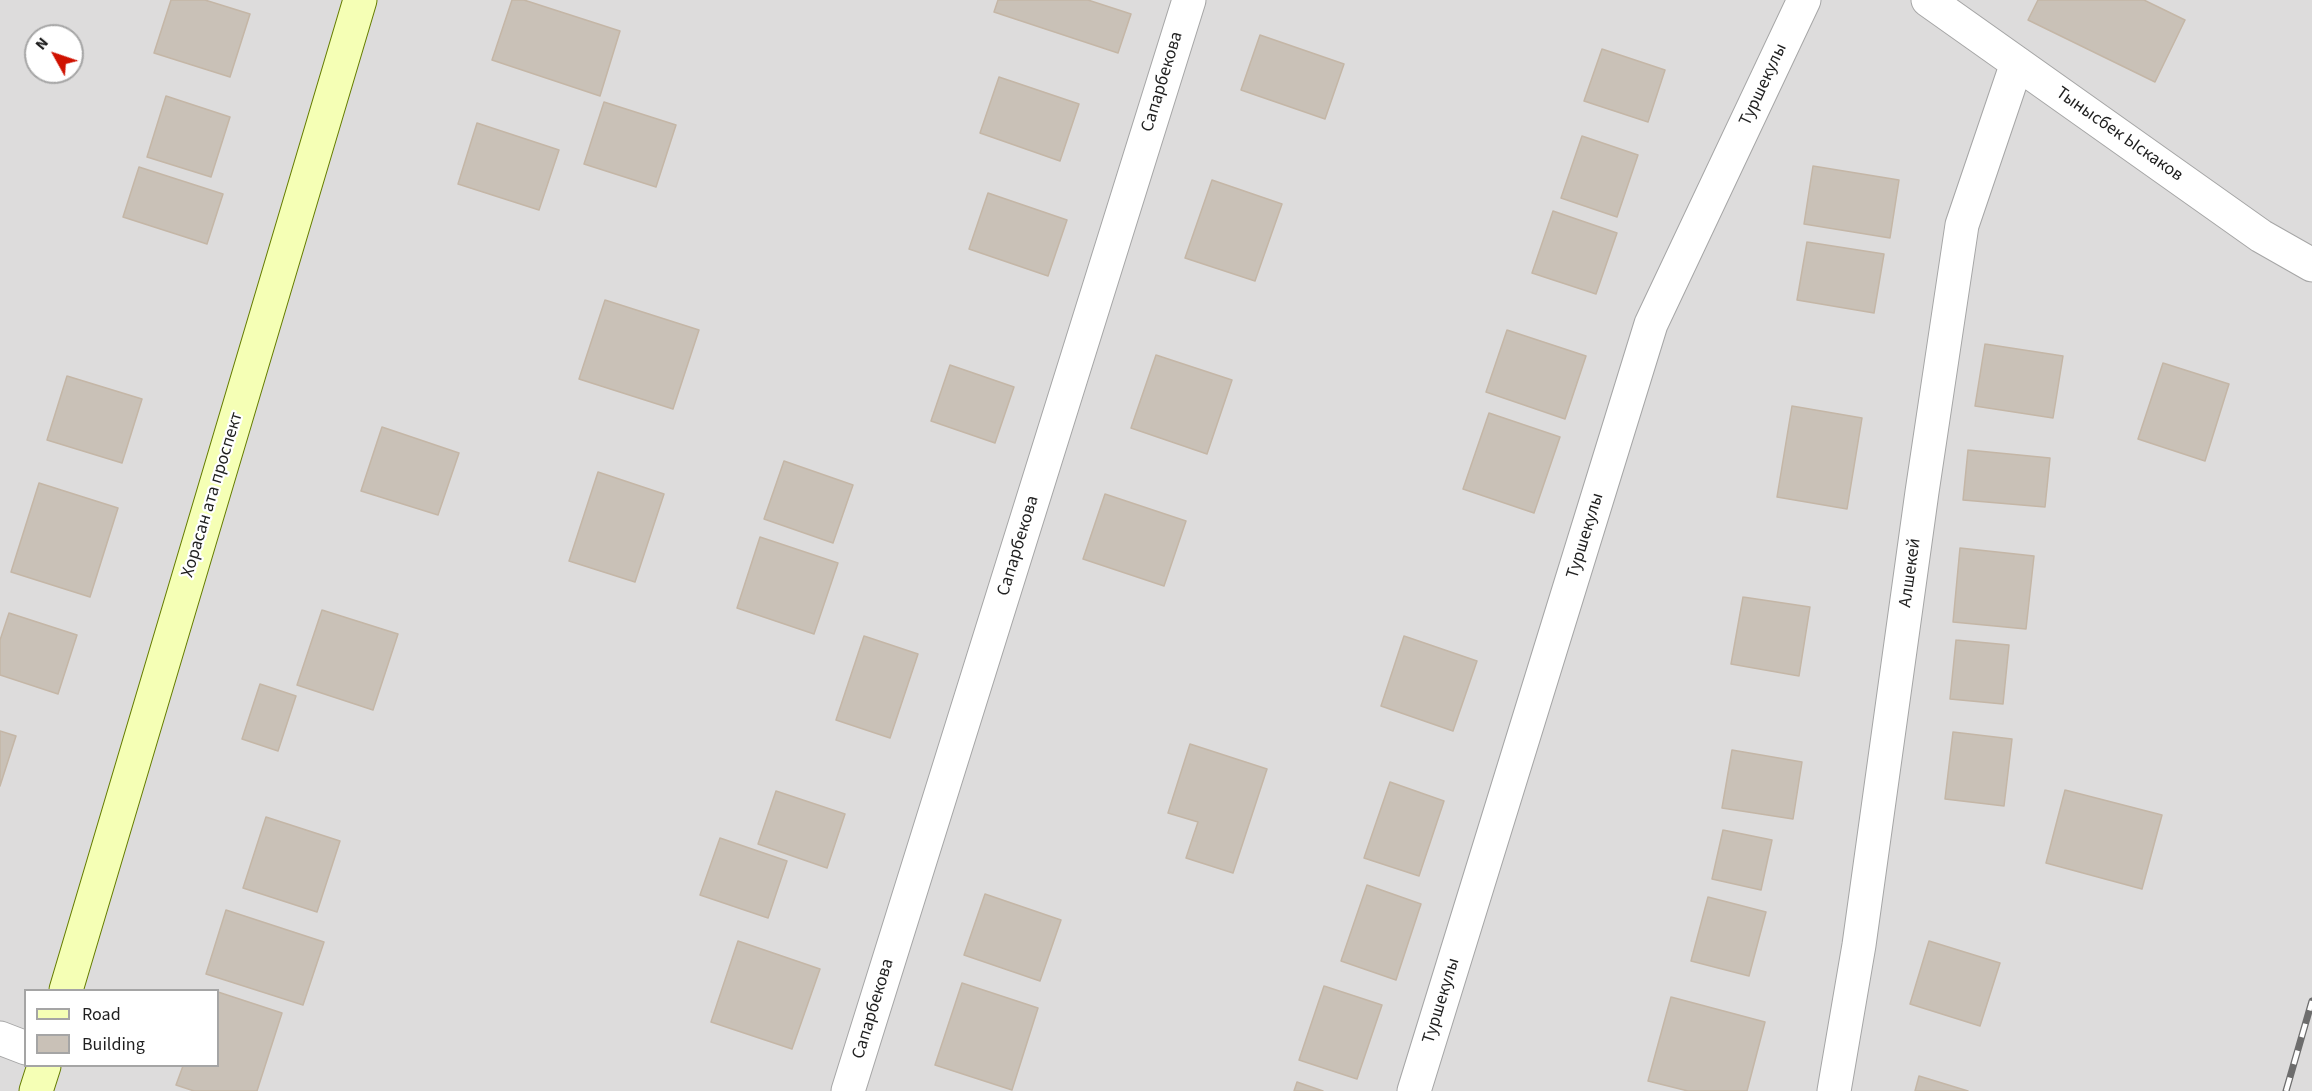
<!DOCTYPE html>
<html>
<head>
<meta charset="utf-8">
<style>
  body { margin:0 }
  #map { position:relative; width:2312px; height:1091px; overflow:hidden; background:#f1eee5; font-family:"Source Sans 3",sans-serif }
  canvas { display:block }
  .legend { position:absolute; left:24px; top:989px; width:195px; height:78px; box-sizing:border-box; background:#fff; border:2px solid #a5a5a5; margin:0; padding:8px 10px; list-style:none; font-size:18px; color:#1f1f1f }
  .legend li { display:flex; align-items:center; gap:12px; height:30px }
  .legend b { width:30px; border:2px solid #a5a5a5 }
  .north { position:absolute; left:24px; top:24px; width:60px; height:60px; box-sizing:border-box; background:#fff; border:2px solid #a5a5a5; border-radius:50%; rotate:310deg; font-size:16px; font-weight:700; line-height:24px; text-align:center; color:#1f1f1f }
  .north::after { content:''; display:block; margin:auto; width:21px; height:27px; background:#cf1100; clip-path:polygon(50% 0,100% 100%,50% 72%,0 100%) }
</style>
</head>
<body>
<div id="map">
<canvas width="2312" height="1091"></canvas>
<ul class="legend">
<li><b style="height:8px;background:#f5ffb5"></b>Road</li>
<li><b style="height:16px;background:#c9c1b7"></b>Building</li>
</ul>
<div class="north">N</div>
</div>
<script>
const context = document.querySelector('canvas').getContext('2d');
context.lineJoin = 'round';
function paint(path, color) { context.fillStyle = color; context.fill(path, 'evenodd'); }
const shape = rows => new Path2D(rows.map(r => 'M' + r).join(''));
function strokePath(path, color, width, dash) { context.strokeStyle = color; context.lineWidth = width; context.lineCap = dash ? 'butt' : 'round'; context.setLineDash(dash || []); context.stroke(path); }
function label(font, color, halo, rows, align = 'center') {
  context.font = font + ' "Source Sans 3",sans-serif'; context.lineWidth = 4.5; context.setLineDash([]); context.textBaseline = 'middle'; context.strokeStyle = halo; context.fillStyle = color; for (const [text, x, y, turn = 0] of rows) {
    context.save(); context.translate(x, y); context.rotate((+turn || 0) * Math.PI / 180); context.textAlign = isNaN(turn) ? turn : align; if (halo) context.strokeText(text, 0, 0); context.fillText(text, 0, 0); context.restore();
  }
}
paint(shape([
  [0,0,2312,0,2312,1091,0,1091],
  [36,36,72,36,72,72,36,72],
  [26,990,218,990,218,1066,26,1066]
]), '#dddcdc');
const building = shape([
  [171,0,205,0,250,14,230,77,154,53,171,0],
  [512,0,524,0,620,31,600,96,492,60,512,0],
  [998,0,1088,0,1131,14,1118,53,994,12,998,0],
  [2038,0,2144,0,2185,20,2155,82,2028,20,2038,0],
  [1260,35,1344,64,1325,119,1241,90,1260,35],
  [1602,49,1665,70,1648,122,1584,101,1602,49],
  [999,77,1079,104,1060,161,980,133,999,77],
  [166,96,230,117,211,177,147,157,166,96],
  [604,102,676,125,656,187,584,164,604,102],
  [477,123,559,150,539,210,458,184,477,123],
  [1582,136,1638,155,1617,217,1561,198,1582,136],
  [1813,166,1899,180,1890,238,1804,224,1813,166],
  [139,167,223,194,207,244,123,217,139,167],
  [1212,180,1282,204,1255,281,1185,258,1212,180],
  [988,193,1067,220,1048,276,969,249,988,193],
  [1553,211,1617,233,1596,294,1532,273,1553,211],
  [1807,242,1884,254,1874,313,1797,300,1807,242],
  [605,300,699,330,673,409,579,379,605,300],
  [1507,330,1586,356,1565,419,1486,392,1507,330],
  [1985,344,2063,356,2053,418,1975,406,1985,344],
  [1156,355,1232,380,1207,454,1131,428,1156,355],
  [2163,363,2229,384,2205,461,2138,439,2163,363],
  [950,365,1014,387,995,443,931,421,950,365],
  [67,376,142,399,122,463,47,440,67,376],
  [1792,406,1862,418,1847,509,1777,497,1792,406],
  [1489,413,1560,437,1534,513,1463,489,1489,413],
  [382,427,459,453,438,515,361,491,382,427],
  [1968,450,2050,458,2045,507,1963,500,1968,450],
  [784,461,853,485,833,543,764,519,784,461],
  [598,472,664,494,635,582,569,561,598,472],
  [39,483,118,508,90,597,11,572,39,483],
  [1105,494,1186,521,1164,586,1083,559,1105,494],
  [760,537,838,563,814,634,737,608,760,537],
  [1960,548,2034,556,2026,629,1953,622,1960,548],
  [1743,597,1810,607,1799,676,1731,664,1743,597],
  [322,610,398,634,373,710,297,685,322,610],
  [9,613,77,635,58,694,0,675,0,640,9,613],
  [864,636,918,654,890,738,836,720,864,636],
  [1404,636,1477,661,1453,731,1381,706,1404,636],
  [1956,640,2009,645,2003,704,1950,699,1956,640],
  [260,684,296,696,278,751,242,739,260,684],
  [0,731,16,736,0,786,0,731],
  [1953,732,2012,739,2004,806,1945,799,1953,732],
  [1190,744,1267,769,1233,873,1186,858,1198,822,1168,813,1190,744],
  [1732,750,1802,762,1793,819,1722,808,1732,750],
  [1390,782,1444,801,1419,876,1364,858,1390,782],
  [2065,790,2162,815,2142,889,2046,863,2065,790],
  [776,791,845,814,827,868,758,844,776,791],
  [266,817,340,841,317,912,243,888,266,817],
  [1723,830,1772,840,1761,890,1712,879,1723,830],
  [720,838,787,861,768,918,700,895,720,838],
  [1367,885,1421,904,1396,980,1341,961,1367,885],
  [985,894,1061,920,1040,981,964,955,985,894],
  [1708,897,1766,912,1749,976,1691,961,1708,897],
  [226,910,324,942,303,1005,206,974,226,910],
  [738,941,820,969,792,1049,711,1022,738,941],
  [1929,941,2000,963,1980,1026,1910,1004,1929,941],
  [962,983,1038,1008,1012,1090,935,1065,962,983],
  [1324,986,1382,1005,1357,1079,1299,1060,1324,986],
  [218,992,282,1013,257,1091,194,1091,176,1085,183,1066,218,1066,218,992],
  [1671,997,1765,1022,1747,1091,1688,1091,1648,1081,1671,997],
  [1919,1076,1968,1091,1915,1091,1919,1076],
  [1297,1082,1323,1091,1294,1091,1297,1082]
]);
paint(building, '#c9c1b7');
strokePath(building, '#c4b6a6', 1.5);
const street = shape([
  [1928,0,2261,236,2312,265],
  [0,1038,26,1048],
  [848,1091,1189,0],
  [1414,1091,1651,324,1804,0],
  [1834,1091,1859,945,1922,492,1962,225,2017,63]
]);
const secondary = shape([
  [66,990,360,0],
  [36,1091,44,1066]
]);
strokePath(street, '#a6a6a6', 35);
strokePath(secondary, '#657d00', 35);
strokePath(street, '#fff', 33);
strokePath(secondary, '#f5ffb5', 33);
const rail = shape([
  [2286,1091,2312,1001]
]);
strokePath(rail, '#6d6d6d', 7);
strokePath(rail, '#fff', 4.5, [14]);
label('18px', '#1f1f1f', '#fff', [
  ["Сапарбекова",1163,82,-73],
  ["Туршекулы",1764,85,-65],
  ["Тынысбек Ыскаков",2119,135,35],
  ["Хорасан ата проспект",213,495,-73],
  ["Туршекулы",1586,536,-73],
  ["Сапарбекова",1019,546,-73],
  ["Алшекей",1911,573,-82],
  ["Туршекулы",1442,1001,-73],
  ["Сапарбекова",874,1009,-73]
]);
</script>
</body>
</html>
